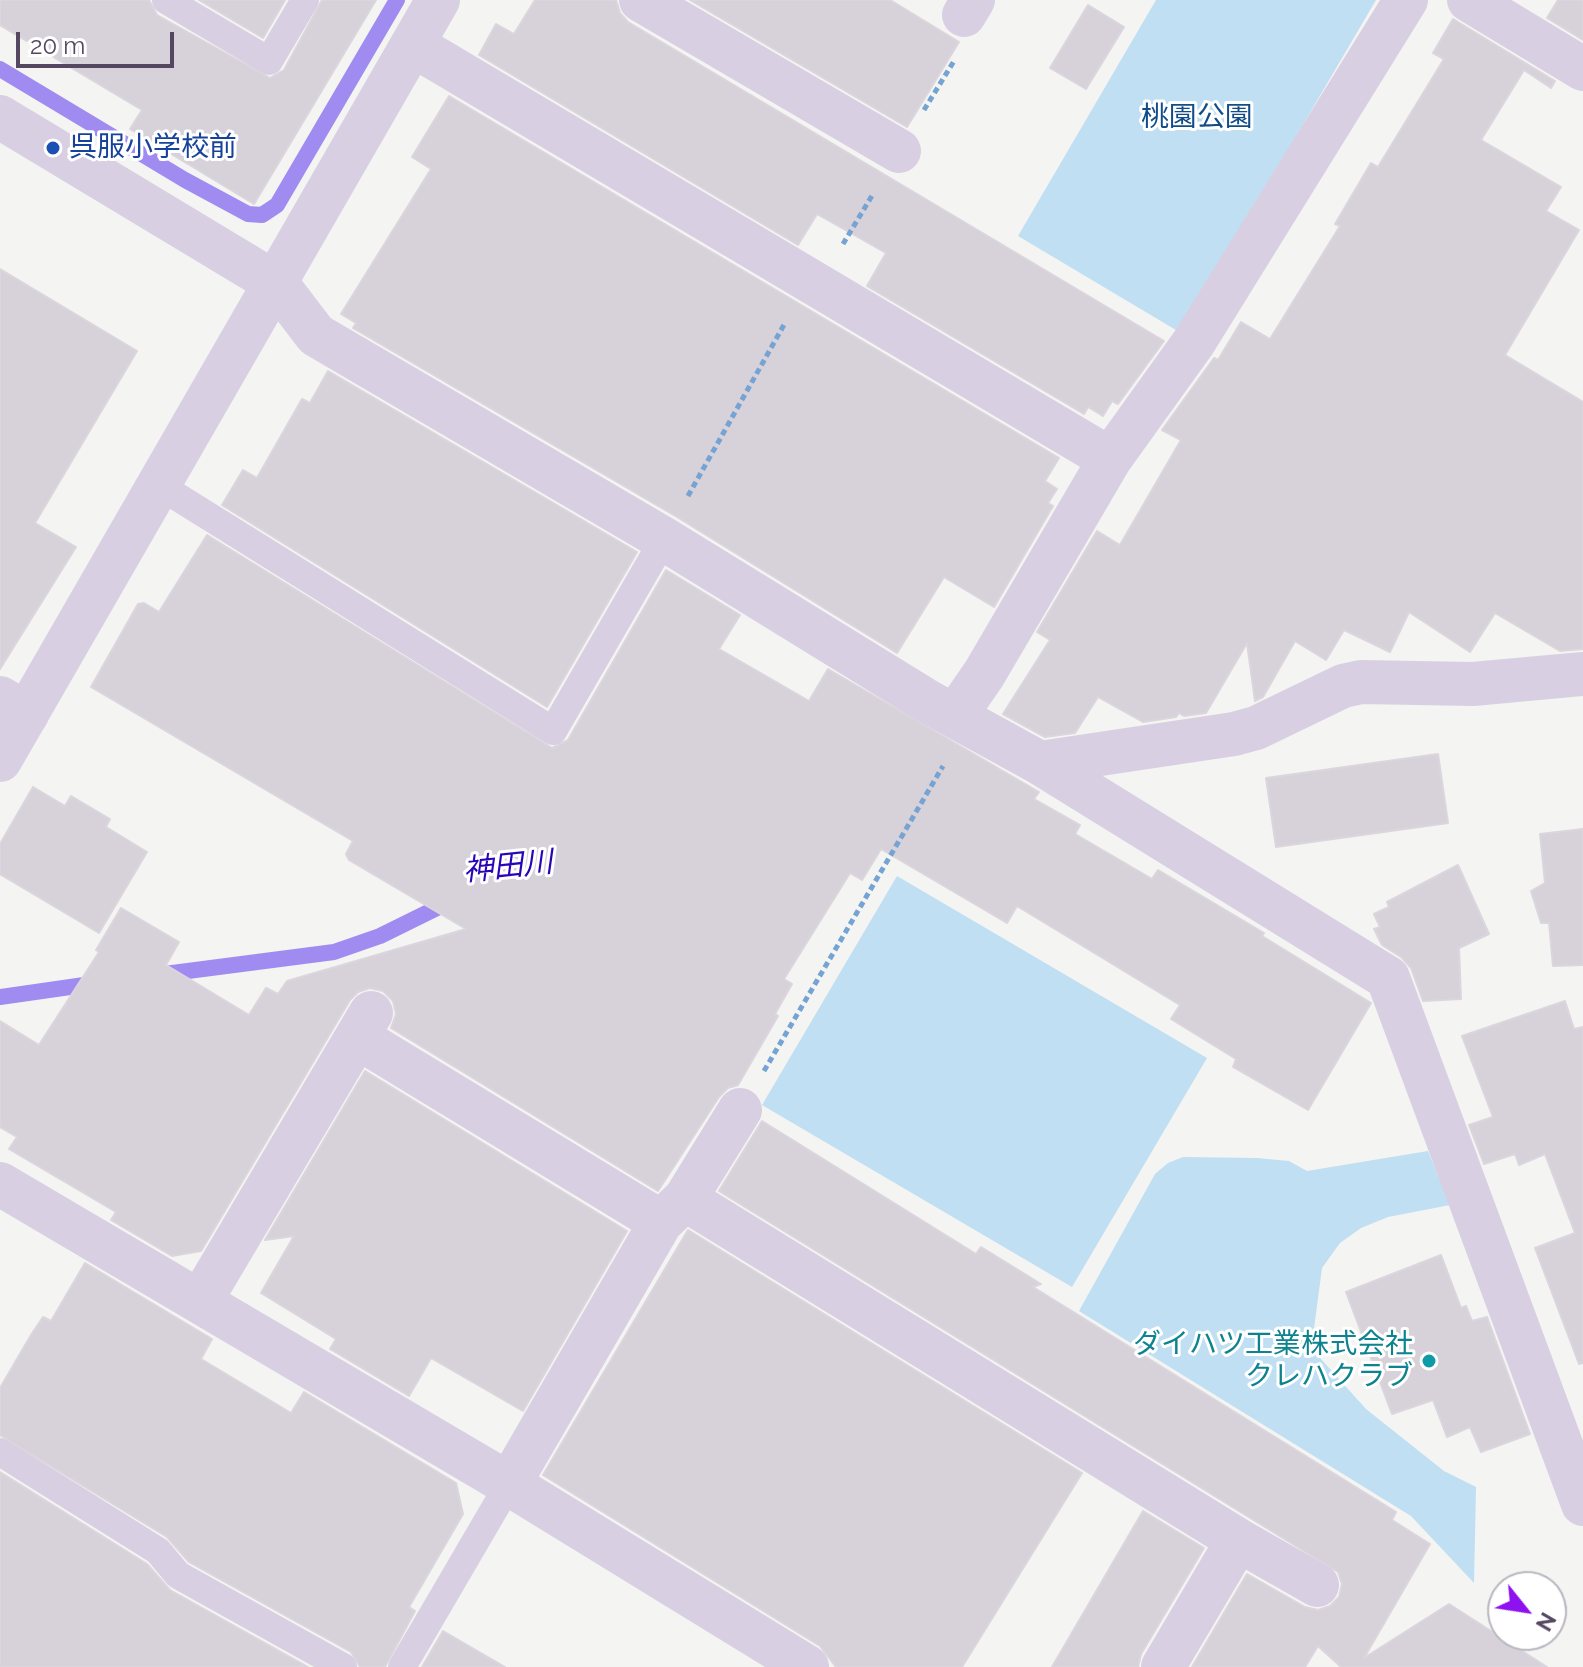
<!DOCTYPE html>
<html>
<head>
<meta charset="utf-8">
<style>
  body { margin:0 }
  #map { position:relative; width:1583px; height:1667px; overflow:hidden; background:#f4f4f2; font-family:Raleway,sans-serif }
  canvas { display:block }
  .north { position:absolute; left:1487px; top:1571px; width:80px; height:80px; box-sizing:border-box; background:#fff; border:2px solid #bbb6c0; border-radius:50%; rotate:120deg; font-size:22px; font-weight:700; line-height:32px; text-align:center; color:#544861 }
  .north::after { content:''; display:block; margin:auto; width:28px; height:36px; background:#8e11ef; clip-path:polygon(50% 0,100% 100%,50% 72%,0 100%) }
  .scale { position:absolute; left:16px; top:32px; width:158px; height:36px; box-sizing:border-box; border:4px solid #544861; border-top:0; padding-left:10px; font-size:24px; line-height:28px; white-space:nowrap; color:#544861; -webkit-text-stroke:6px #fff; paint-order:stroke }
</style>
</head>
<body>
<div id="map">
<canvas width="1583" height="1667"></canvas>
<div class="north">N</div>
<div class="scale">20 m</div>
</div>
<script>
const context = document.querySelector('canvas').getContext('2d');
context.lineJoin = 'round';
function paint(path, color) { context.fillStyle = color; context.fill(path, 'evenodd'); }
const shape = rows => new Path2D(rows.map(r => 'M' + r).join(''));
function strokePath(path, color, width, dash) { context.strokeStyle = color; context.lineWidth = width; context.lineCap = dash ? 'butt' : 'round'; context.setLineDash(dash || []); context.stroke(path); }
function label(font, color, halo, rows, align = 'center') {
  context.font = font + ' Raleway,"Noto Sans JP",sans-serif'; context.lineWidth = 6; context.setLineDash([]); context.textBaseline = 'middle'; context.strokeStyle = halo; context.fillStyle = color; for (const [text, x, y, turn = 0] of rows) {
    context.save(); context.translate(x, y); context.rotate((+turn || 0) * Math.PI / 180); context.textAlign = isNaN(turn) ? turn : align; if (halo) context.strokeText(text, 0, 0); context.fillText(text, 0, 0); context.restore();
  }
}
paint(shape([
  [1156,0,1376,0,1181,333,1018,236],
  [897,876,1207,1058,1072,1287,762,1105],
  [1428,1151,1450,1205,1388,1217,1361,1228,1340,1243,1322,1268,1313,1336,1321,1359,1366,1409,1444,1471,1476,1487,1474,1583,1411,1516,1079,1311,1155,1174,1168,1163,1183,1157,1257,1158,1289,1161,1307,1171]
]), '#c0dff2');
strokePath(shape([
  [0,69,185,180,248,214,262,215,277,205,397,0],
  [157,975,334,952,380,936,453,900],
  [0,997,98,983]
]), '#a08bf1', 16);
const building = shape([
  [0,0,149,0,157,15,270,78,284,70,322,0,376,0,254,204,130,129,142,110,0,25,0,0],
  [199,0,285,0,263,38,199,0],
  [535,0,616,0,620,13,628,22,1164,341,1118,404,1112,401,1103,416,1088,407,1084,414,867,286,886,253,817,214,798,245,479,55,496,24,514,34,535,0],
  [690,0,890,0,959,42,907,127,690,0],
  [1558,0,1583,0,1583,40,1547,18,1558,0],
  [1088,5,1124,27,1086,89,1050,68,1088,5],
  [1453,19,1555,81,1551,88,1524,70,1481,140,1561,187,1546,211,1579,230,1505,355,1583,402,1583,649,1560,651,1495,613,1470,652,1409,612,1390,652,1344,630,1326,660,1295,641,1263,697,1255,701,1247,643,1206,713,1184,716,1179,713,1176,717,1143,722,1098,697,1075,733,1045,737,1003,714,1050,640,1037,632,1097,531,1120,545,1181,440,1162,430,1214,358,1218,360,1241,322,1270,339,1340,226,1335,224,1371,163,1378,167,1444,59,1433,53,1453,19],
  [449,96,1059,458,1045,481,1057,489,1048,503,1053,506,994,607,944,577,897,653,677,517,353,328,356,323,341,314,431,169,412,157,449,96],
  [0,269,137,351,35,523,76,547,0,669,0,269],
  [328,371,637,552,547,707,222,505,243,470,257,478,302,399,310,403,328,371],
  [207,535,552,748,568,740,666,570,740,615,719,649,809,701,828,669,1039,792,1034,799,1080,825,1075,834,1152,879,1158,870,1264,933,1262,936,1371,1003,1308,1110,1233,1067,1236,1059,1171,1019,1180,1005,1017,906,1007,923,881,849,862,880,850,873,784,979,792,984,775,1014,778,1016,738,1085,728,1088,719,1097,658,1191,391,1028,396,1014,393,1001,383,991,370,988,358,992,350,1000,201,1251,172,1256,111,1220,116,1212,9,1149,17,1137,0,1127,0,1021,39,1045,99,952,96,950,121,908,179,942,166,965,249,1015,266,988,278,994,287,981,466,929,349,860,346,854,353,841,91,687,138,604,144,603,159,612,207,535],
  [1438,754,1448,823,1276,847,1266,778,1438,754],
  [33,787,65,806,71,796,110,819,106,827,147,852,99,933,0,874,0,844,33,787],
  [1583,829,1583,965,1553,966,1549,923,1541,923,1531,891,1545,883,1540,834,1583,829],
  [1458,865,1489,934,1459,948,1461,999,1423,1001,1411,968,1401,957,1382,945,1374,929,1380,927,1374,914,1389,907,1387,902,1458,865],
  [1565,1001,1574,1029,1583,1027,1583,1363,1579,1364,1535,1248,1575,1233,1545,1154,1519,1165,1515,1154,1484,1164,1469,1125,1493,1117,1462,1036,1565,1001],
  [365,1071,627,1231,523,1411,431,1358,409,1396,330,1349,336,1339,261,1293,294,1236,265,1240,365,1071],
  [762,1121,976,1254,981,1247,1041,1284,1033,1287,1396,1512,1392,1520,1430,1544,1364,1658,1449,1604,1547,1667,1341,1667,1318,1646,1305,1667,1192,1667,1247,1574,1305,1607,1318,1610,1330,1606,1339,1597,1342,1584,1338,1572,719,1191,762,1121],
  [688,1230,1082,1473,962,1667,836,1667,820,1646,543,1475,688,1230],
  [1441,1255,1461,1308,1466,1306,1472,1321,1487,1317,1530,1434,1481,1452,1470,1427,1447,1437,1433,1400,1392,1414,1346,1292,1441,1255],
  [85,1263,212,1339,201,1359,291,1413,304,1392,456,1483,463,1514,409,1607,415,1611,385,1667,360,1667,351,1652,189,1562,167,1537,0,1435,0,1388,31,1335,43,1317,51,1321,85,1263],
  [0,1472,147,1564,170,1590,308,1667,0,1667,0,1472],
  [1143,1511,1204,1548,1141,1654,1138,1667,1052,1667,1143,1511],
  [443,1631,505,1667,422,1667,443,1631]
]);
paint(building, '#d7d1d9');
strokePath(building, '#dbd6dd', 2);
strokePath(shape([
  [924,110,954,61],
  [843,244,873,194],
  [688,496,785,323],
  [764,1071,943,766]
]), '#75a3d3', 5, [6, 4]);
strokePath(shape([
  [166,0,269,61,305,0],
  [160,486,553,731,664,539],
  [0,1452,158,1551,178,1575,343,1667],
  [402,1667,509,1484]
]), '#d8d0e2', 28);
strokePath(shape([
  [641,0,899,151],
  [1469,0,1583,69],
  [964,15,973,0],
  [413,45,1110,459],
  [277,284,316,335,664,539,927,701,1040,763,1388,978,1583,1504],
  [0,698,27,714],
  [955,716,984,674,1110,459,1194,342,1406,0],
  [1040,763,1234,734,1256,728,1343,686,1361,682,1473,684,1583,674],
  [357,1037,661,1222],
  [0,1184,509,1484,807,1667],
  [685,1199,1238,1540,1317,1585],
  [201,1300,371,1013],
  [509,1484,661,1222,685,1199,740,1110],
  [1163,1667,1238,1540]
]), '#d8d0e2', 44);
strokePath(shape([
  [0,117,277,284],
  [0,760,438,0]
]), '#d8d0e2', 44);
for (const [x, y, r, color] of [
  [53,148,8,"#1a4fb4"],
  [1429,1361,8,"#0f9aa8"]
]) { const dot = new Path2D(); dot.arc(x, y, r, 0, 2 * Math.PI); context.fillStyle = color; context.fill(dot); strokePath(dot, '#fff', 3); }
label('28px', '#134d88', '#fff', [
  ["桃園公園",1197,118]
]);
label('28px', '#164399', '#fff', [
  ["呉服小学校前",69,148]
], 'left');
label('28px', '#0d838f', '#fff', [
  ["ダイハツ工業株式会社",1413,1345],
  ["クレハクラブ",1413,1377]
], 'right');
label('italic 30px', '#2a05b7', '#fff', [
  ["神田川",508,867,-6]
]);
</script>
</body>
</html>
